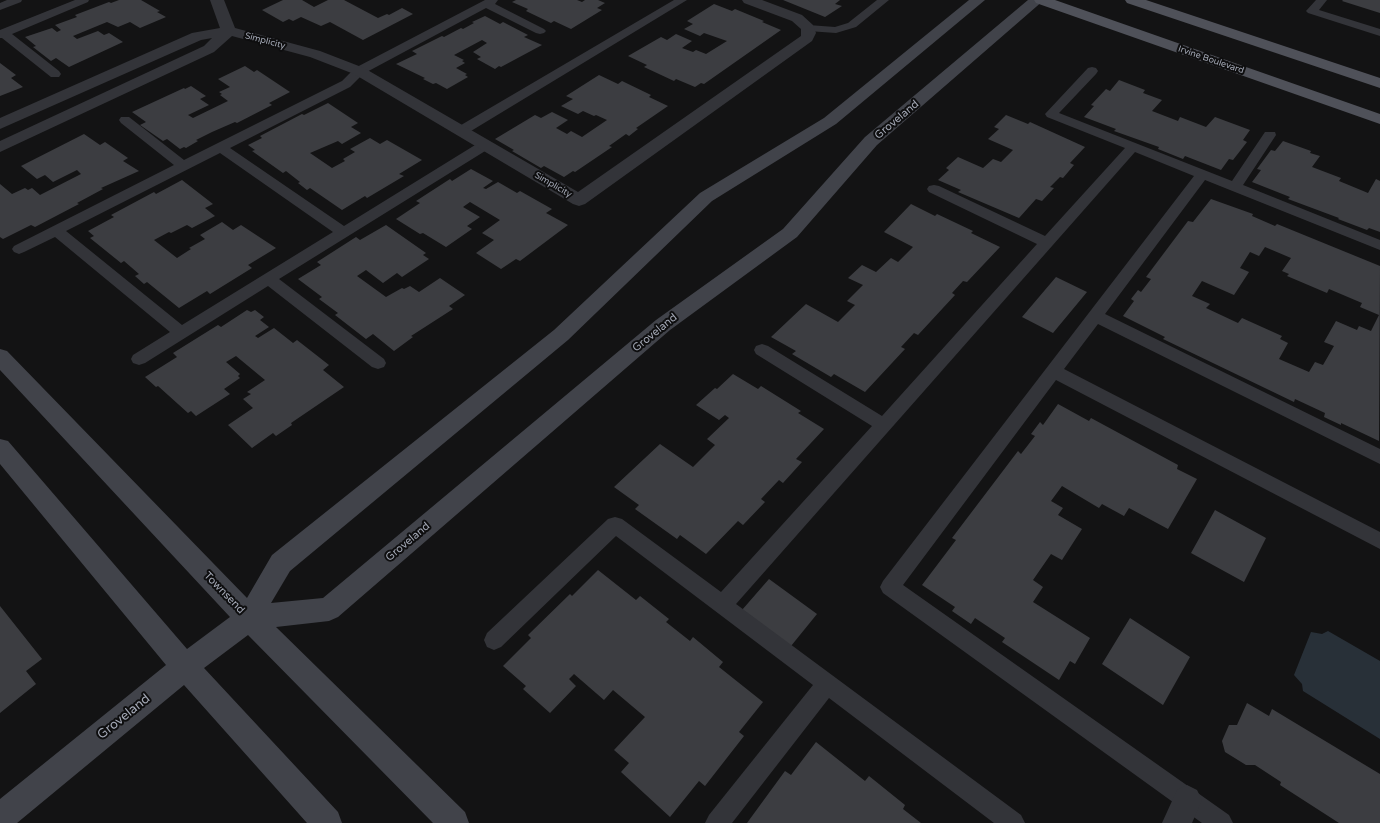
<!DOCTYPE html>
<html>
<head>
<meta charset="utf-8">
<style>
  body { margin:0 }
  canvas { display:block; background:#131314 }
</style>
</head>
<body>
<canvas width="1380" height="823"></canvas>
<script>
const context = document.querySelector('canvas').getContext('2d');
context.lineJoin = 'round';
function paint(path, color) { context.fillStyle = color; context.fill(path, 'evenodd'); }
const shape = rows => new Path2D(rows.map(r => 'M' + r).join(''));
function label(font, color, halo, rows, align = 'center') {
  context.font = font + ' "Varela Round",sans-serif'; context.lineWidth = 4; context.setLineDash([]); context.textBaseline = 'middle'; context.strokeStyle = halo; context.fillStyle = color; for (const [text, x, y, turn = 0] of rows) {
    context.save(); context.translate(x, y); context.rotate((+turn || 0) * Math.PI / 180); context.textAlign = isNaN(turn) ? turn : align; if (halo) context.strokeText(text, 0, 0); context.fillText(text, 0, 0); context.restore();
  }
}
paint(shape([
  [1328,631,1380,661,1380,739,1303,691,1302,684,1294,675,1311,632,1322,634]
]), '#283038');
paint(shape([
  [119,0,141,0,160,11,157,12,166,17,140,28,130,22,118,27,107,22,73,36,77,39,98,31,104,35,109,33,123,42,69,67,56,58,51,61,33,47,36,46,25,37,52,28,57,32,61,30,55,25,77,17,75,15,109,2,111,3],
  [283,0,302,0,314,7,328,0,344,0,378,18,387,14,389,15,402,8,413,14,363,40,330,22,321,26,301,17,293,21,289,19,283,22,262,10],
  [516,0,577,0,582,2,585,0,598,0,605,3,597,8,602,10,571,29,554,21,551,23,526,11,528,9,512,2],
  [783,0,840,0,835,4,842,6,825,17],
  [1343,0,1380,0,1380,13,1342,1],
  [714,4,732,11,735,9,764,21,762,22,781,30,704,84,701,83,695,87,676,79,674,81,644,67,647,65,628,56,661,37,667,40,676,34,692,41,682,48,693,52,696,50,706,54,727,41,704,33,700,36,684,29,693,24,687,21],
  [485,16,500,24,503,22,528,35,524,37,542,45,501,67,499,66,495,69,477,59,481,57,473,52,487,43,482,40,454,55,464,60,462,61,465,63,456,68,467,74,465,75,468,77,447,89,436,83,433,84,423,79,425,78,396,64,417,54,412,51,442,36,444,37,461,28,463,29,474,23,472,22],
  [0,63,16,75,11,78,23,87,0,96],
  [245,66,254,72,257,70,290,92,269,103,272,105,237,123,235,122,212,132,196,140,198,141,186,148,184,147,180,149,167,139,163,141,140,125,146,122,132,112,184,88,185,89,191,86,206,96,200,99,209,105,188,115,193,118,228,101,220,95,222,94,219,92,230,87,218,79],
  [599,75,618,84,622,81,651,95,649,97,668,106,636,128,638,129,629,136,626,134,609,146,612,147,575,172,573,171,564,177,544,166,541,168,512,151,514,150,495,139,535,115,541,118,552,112,568,120,556,128,567,134,571,131,582,137,607,120,596,115,594,116,583,111,578,114,561,106,573,99,566,96],
  [1119,80,1145,90,1143,93,1162,100,1152,111,1178,121,1180,117,1206,127,1215,117,1250,130,1243,140,1247,142,1233,160,1229,159,1221,170,1185,156,1183,159,1158,149,1159,147,1114,131,1116,129,1084,117,1094,106,1091,105,1106,89,1110,91],
  [328,103,358,123,351,127,361,133,342,144,338,141,310,153,332,168,345,161,343,159,355,152,350,149,370,138,380,144,387,140,422,160,399,174,404,176,367,198,365,196,342,210,310,188,307,190,298,183,300,182,286,171,283,173,252,151,255,150,248,145,262,138,260,136,302,114,304,115],
  [1006,115,1028,124,1030,122,1085,147,1070,163,1074,165,1063,178,1060,177,1050,187,1054,188,1042,201,1036,199,1019,218,958,192,961,190,938,180,949,170,946,168,958,157,983,168,993,159,1001,162,1013,150,988,139,999,129,994,127],
  [84,134,100,145,105,142,128,158,123,161,139,171,101,188,103,189,77,203,79,204,35,227,31,225,3,239,0,237,0,184,12,194,25,188,28,190,32,188,40,195,81,174,77,170,53,182,45,175,37,179,21,166],
  [1283,141,1311,151,1310,153,1320,156,1312,167,1341,178,1339,181,1368,193,1376,179,1380,181,1380,232,1369,228,1367,230,1338,219,1339,218,1288,199,1290,197,1252,182,1261,170,1257,169,1271,150,1275,151],
  [471,169,493,181,483,188,486,189,498,182,517,193,520,191,552,209,546,213,568,225,520,261,516,259,501,269,476,253,494,240,482,233,500,220,470,202,463,207,480,217,467,226,472,229,446,247,423,233,420,234,396,219,420,203,416,201,450,179,452,181],
  [182,180,213,204,205,208,215,216,192,228,187,225,171,233,169,232,154,240,177,258,191,249,189,248,205,239,200,235,222,222,233,230,241,225,276,248,248,265,252,268,210,294,207,291,179,308,147,282,144,284,135,276,139,274,124,261,121,263,90,238,94,236,88,231,114,217,111,215,154,192,156,194],
  [1211,199,1253,214,1252,216,1275,226,1277,224,1380,266,1379,441,1341,423,1341,425,1324,417,1325,413,1295,399,1294,402,1163,339,1165,337,1123,316,1134,301,1131,299,1138,290,1141,292,1151,279,1146,277,1188,221,1193,222],
  [1265,247,1291,258,1282,271,1289,274,1287,276,1327,293,1329,289,1362,303,1360,307,1379,315,1371,331,1359,326,1357,330,1336,321,1324,342,1334,346,1323,365,1315,362,1309,372,1279,359,1288,343,1280,339,1282,336,1242,318,1238,323,1206,308,1210,304,1192,296,1202,281,1234,295,1249,272,1240,268,1250,252,1259,256],
  [911,204,935,216,937,214,973,231,971,233,1000,247,967,282,963,281,952,293,955,295,918,335,914,333,901,347,905,349,865,392,834,374,831,377,792,354,796,351,771,337,806,304,838,322,855,305,847,301,863,285,848,278,862,265,876,272,891,258,898,262,913,247,884,232],
  [386,225,426,253,423,255,429,259,402,277,397,273,383,283,366,270,357,276,386,297,402,288,404,289,410,286,419,292,440,278,465,295,449,306,453,309,411,336,413,337,394,351,373,334,366,339,335,315,338,313,319,299,322,297,298,279,321,265,317,262,356,237,360,240],
  [1056,277,1087,292,1053,333,1022,317],
  [247,310,251,312,255,310,264,317,260,320,269,327,255,336,258,338,274,328,293,343,297,340,329,365,323,370,344,387,291,423,292,425,276,436,273,433,252,448,228,425,253,408,243,399,251,394,247,392,265,380,236,356,226,362,240,374,238,376,240,378,224,389,230,394,196,416,191,411,188,413,158,386,156,387,145,377,177,357,173,353,218,325,221,327],
  [733,374,758,389,761,386,801,411,798,413,824,429,796,459,802,462,783,483,779,480,761,499,765,502,743,525,738,521,706,554,680,535,677,539,635,509,639,505,614,487,660,444,693,467,715,445,707,439,729,418,725,415,719,420,696,405,715,388,717,389],
  [1058,404,1089,421,1091,418,1178,465,1177,469,1197,479,1168,529,1129,508,1124,516,1102,504,1099,508,1062,486,1051,501,1063,508,1058,515,1082,529,1062,560,1051,554,1033,580,1043,587,1033,602,1090,638,1075,664,1070,661,1059,680,1002,642,1005,638,975,618,971,624,952,611,955,607,922,585,956,540,952,538,1018,451,1021,454,1035,436,1031,434,1040,422,1043,425],
  [1215,510,1266,538,1244,582,1191,553],
  [598,570,636,600,640,596,669,619,666,622,690,641,693,637,723,662,719,667,763,702,739,732,744,736,705,786,699,781,670,817,621,772,629,763,614,750,645,717,613,690,604,700,574,674,569,679,576,686,550,713,523,689,526,686,503,666,531,638,528,635,570,594,572,596],
  [769,579,817,614,791,646,742,610],
  [0,606,42,659,26,671,36,684,0,713],
  [1130,618,1190,657,1163,705,1102,664],
  [1247,703,1269,716,1272,709,1380,774,1380,823,1339,823,1280,785,1281,782,1255,765,1246,765,1225,752,1222,741,1229,725,1237,725],
  [816,742,865,781,869,776,905,805,903,809,921,823,747,823,785,771,791,775]
]), '#3c3d41');
paint(shape([
  [7,0,22,0,21,2,0,10,0,3,7,0],
  [75,0,89,0,88,2,12,34,59,71,61,74,59,77,51,77,2,38,0,38,0,30,75,0],
  [485,0,498,0,495,4,544,29,546,31,544,33,540,34,536,33,486,8,363,74,350,87,230,148,344,226,480,142,490,142,492,145,490,148,279,279,384,359,386,363,384,367,378,369,372,367,268,286,145,363,139,365,133,363,131,359,133,355,170,332,55,237,24,252,19,254,14,252,12,249,14,246,174,165,121,123,119,120,121,117,129,117,184,160,342,81,355,68,485,0],
  [220,153,333,232,182,325,66,231,220,153],
  [674,0,687,0,466,134,461,135,456,134,455,131,456,128,674,0],
  [877,0,889,0,856,27,836,33,808,31,804,30,802,28,804,26,808,25,835,27,848,23,877,0],
  [1316,0,1327,0,1319,10,1380,29,1380,36,1308,13,1306,11,1316,0],
  [1092,67,1096,68,1098,71,1096,74,1059,113,1232,181,1265,132,1275,132,1276,135,1243,185,1380,240,1380,250,1205,180,1105,314,1380,449,1380,464,1098,324,1064,369,1380,532,1380,549,1056,380,903,585,1229,815,1233,823,1202,823,883,593,880,587,883,581,1194,176,1135,152,736,604,1021,815,1025,823,994,823,829,698,732,823,705,823,709,815,813,685,616,536,501,647,494,650,487,647,484,640,487,633,608,519,615,517,622,519,721,592,872,426,756,354,754,350,756,346,762,344,768,346,882,416,1037,244,929,192,927,189,929,186,934,185,939,186,1045,236,1125,148,1047,117,1045,114,1088,68,1092,67]
]), '#333439');
paint(shape([
  [210,0,224,0,235,28,320,51,364,68,578,192,801,36,801,29,792,21,744,3,742,0,762,0,802,15,813,25,816,33,812,41,585,204,579,206,573,204,354,74,310,57,232,36,214,52,0,152,0,141,204,46,212,38,201,40,0,129,0,118,192,33,220,28,210,0],
  [1187,785,1197,790,1202,800,1192,823,1162,823,1177,790,1187,785]
]), '#333439');
paint(shape([
  [969,0,985,0,836,124,712,201,568,340,290,571,271,603,323,598,656,320,783,229,865,137,1028,0,1044,0,877,145,797,237,670,330,338,617,329,621,276,627,465,812,469,823,433,823,248,635,204,668,338,812,342,823,307,823,184,685,17,823,0,823,0,799,166,665,0,464,0,439,8,441,187,649,230,617,0,370,0,349,7,351,247,598,272,555,554,330,700,193,824,118,969,0]
]), '#41434a');
paint(shape([
  [1034,0,1055,0,1380,114,1380,124,1036,3,1034,0],
  [1125,0,1146,0,1380,78,1380,88,1127,3,1125,0]
]), '#4f5159');
label('9px', '#a3a8b5', '#0e0e0f', [
  ["Simplicity",265,41,15],
  ["Irvine Boulevard",1211,60,19],
  ["Simplicity",553,185,30]
]);
label('11px', '#a3a8b5', '#0e0e0f', [
  ["Groveland",897,120,-40],
  ["Groveland",655,333,-39],
  ["Groveland",408,542,-40],
  ["Townsend",224,593,46]
]);
label('13px', '#a3a8b5', '#0e0e0f', [
  ["Groveland",124,717,-39]
]);
</script>
</body>
</html>
